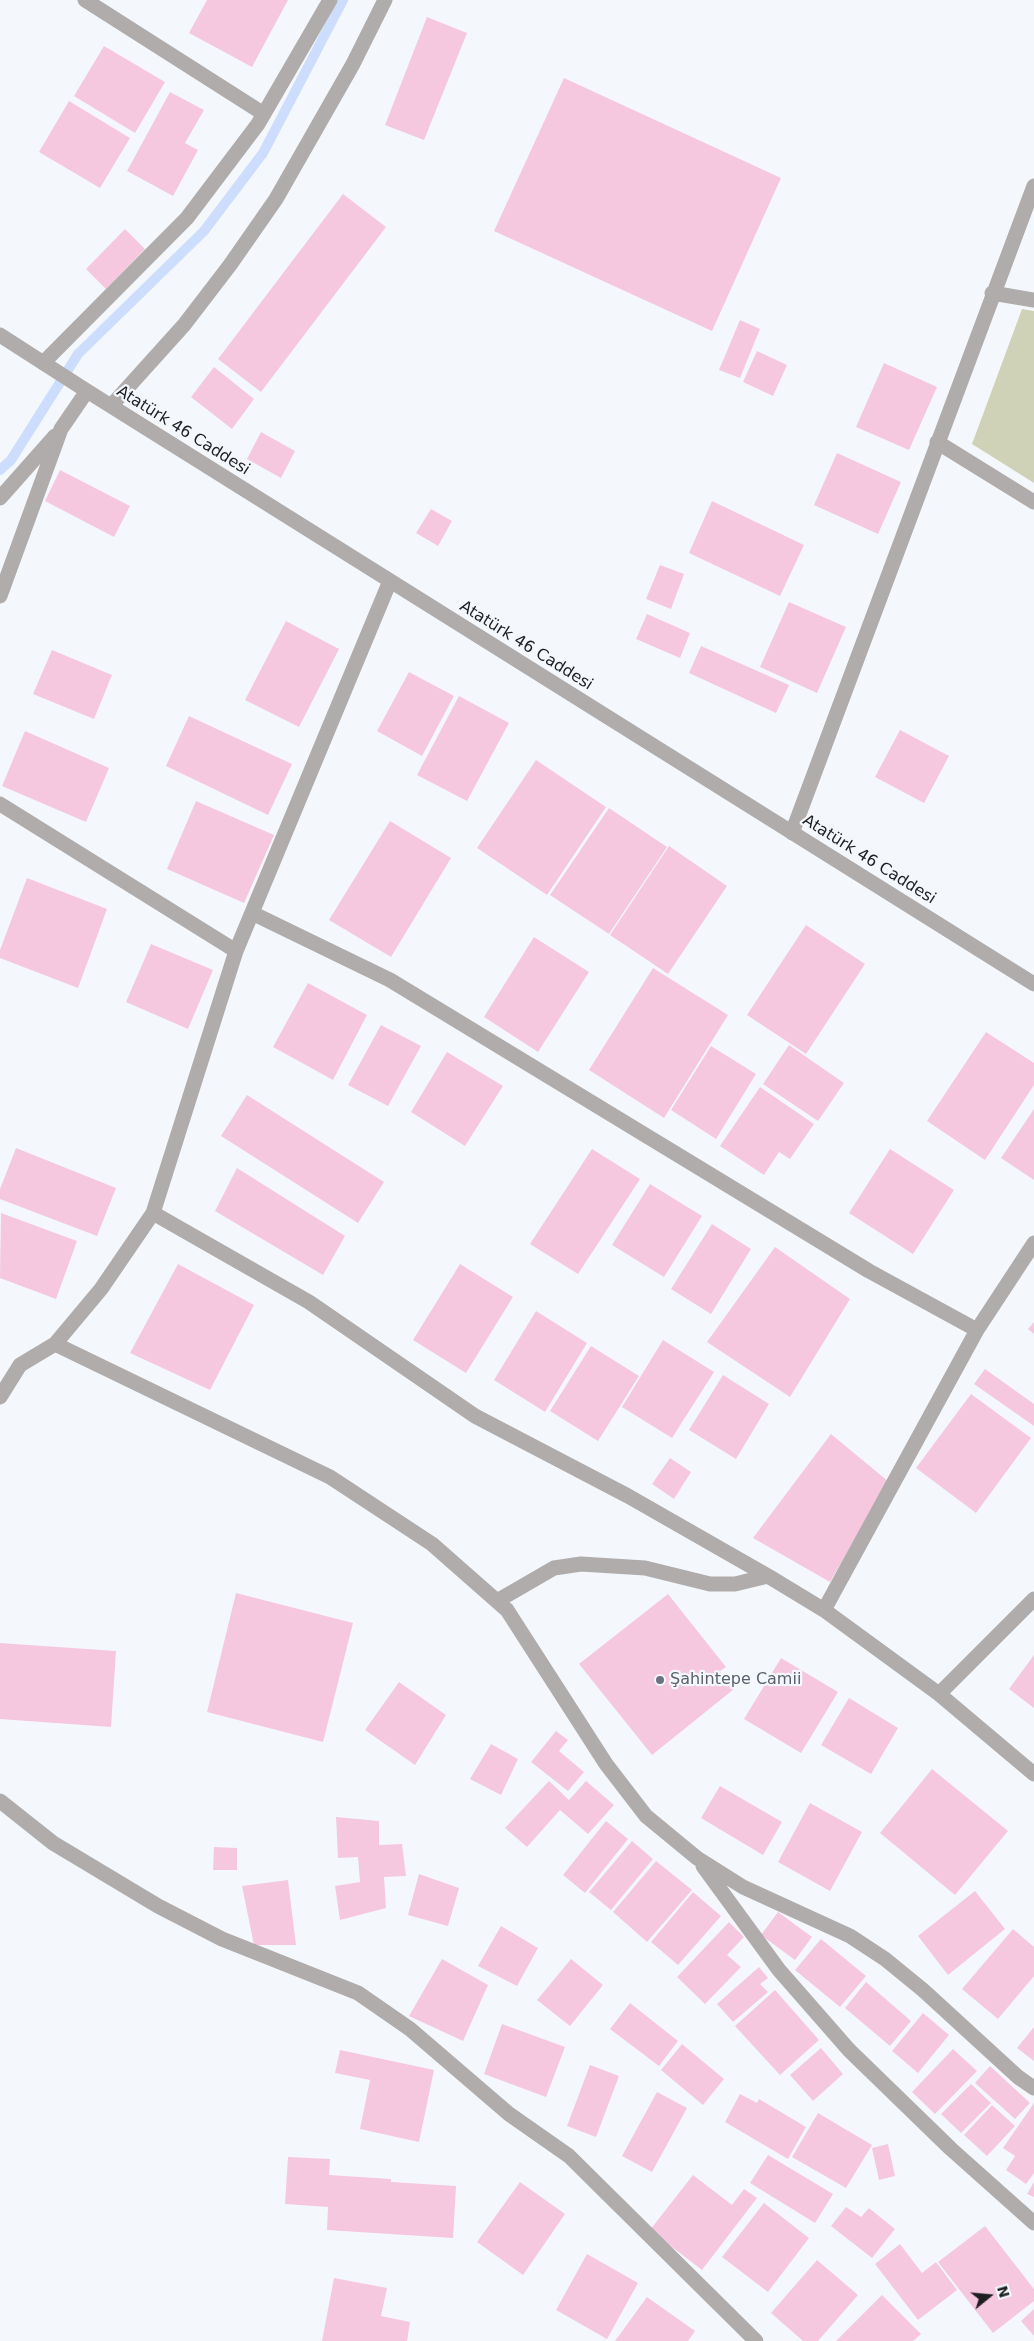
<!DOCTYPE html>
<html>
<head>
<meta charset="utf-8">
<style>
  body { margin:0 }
  #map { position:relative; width:1034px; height:2341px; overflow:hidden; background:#f4f8fd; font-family:"DejaVu Sans",sans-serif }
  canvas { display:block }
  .north { position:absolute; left:964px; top:2271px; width:50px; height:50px; -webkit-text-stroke:4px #f4f8fd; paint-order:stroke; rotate:73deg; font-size:14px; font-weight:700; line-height:20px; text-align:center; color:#1e1f21 }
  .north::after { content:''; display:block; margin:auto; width:18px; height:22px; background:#1e1f21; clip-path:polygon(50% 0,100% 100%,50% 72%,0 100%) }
</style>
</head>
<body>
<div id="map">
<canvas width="1034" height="2341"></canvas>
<div class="north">N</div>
</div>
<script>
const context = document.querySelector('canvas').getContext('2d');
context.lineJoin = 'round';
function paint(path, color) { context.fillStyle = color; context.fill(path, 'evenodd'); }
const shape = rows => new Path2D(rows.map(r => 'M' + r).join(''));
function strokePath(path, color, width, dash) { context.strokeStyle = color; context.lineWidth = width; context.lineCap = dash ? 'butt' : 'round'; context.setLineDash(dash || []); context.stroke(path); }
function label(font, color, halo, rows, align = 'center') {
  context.font = font + ' "DejaVu Sans",sans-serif'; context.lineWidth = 4.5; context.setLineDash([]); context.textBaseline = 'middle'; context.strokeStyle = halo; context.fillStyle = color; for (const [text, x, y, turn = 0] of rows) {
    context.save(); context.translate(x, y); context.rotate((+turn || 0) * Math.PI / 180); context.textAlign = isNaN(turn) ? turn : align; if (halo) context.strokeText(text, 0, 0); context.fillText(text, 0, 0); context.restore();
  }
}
paint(shape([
  [1022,309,1034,311,1034,483,972,444]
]), '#cfd2b7');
strokePath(shape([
  [0,470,11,460,78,354,204,231,263,153,343,0]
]), '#cdddfd', 10);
paint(shape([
  [207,0,288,0,252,67,189,33],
  [427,17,467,33,424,140,385,125],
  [104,46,165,82,135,133,74,96],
  [564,78,781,178,712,331,494,231],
  [170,92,204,110,185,143,198,150,173,196,127,171],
  [69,101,130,138,100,188,39,152],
  [343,194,386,227,261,392,218,359],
  [125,229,145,249,106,289,86,269],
  [740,320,760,329,740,378,719,370],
  [757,351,787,365,773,396,743,382],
  [884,363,937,387,909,450,856,427],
  [214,367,254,399,232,429,191,397],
  [261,432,295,451,281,478,247,459],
  [837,453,901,482,878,534,814,505],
  [60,470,130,506,114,537,45,501],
  [712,501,804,545,780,596,689,553],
  [431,509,452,521,438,546,416,533],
  [660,565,684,574,671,609,646,599],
  [789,602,846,627,817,693,760,667],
  [647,614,690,633,680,658,636,639],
  [286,621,339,649,299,727,245,700],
  [701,646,789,685,776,713,689,673],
  [52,650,112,675,94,719,33,694],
  [409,672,454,696,422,756,377,731],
  [459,696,509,723,467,801,417,775],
  [189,716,292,764,268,815,166,766],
  [900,730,949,756,924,803,875,777],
  [25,731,109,768,86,822,2,786],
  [536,760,606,807,547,895,477,848],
  [196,801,274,835,244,903,167,869],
  [609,808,667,847,609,934,550,895],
  [390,821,451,858,391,957,329,920],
  [669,846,727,886,668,974,610,935],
  [27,878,107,909,78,988,0,958,0,950],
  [806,925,865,964,806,1054,747,1015],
  [534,937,589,972,538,1052,484,1017],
  [151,944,213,970,188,1029,126,1002],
  [653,968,728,1015,664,1118,589,1070],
  [308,983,367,1015,333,1080,273,1047],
  [381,1025,421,1046,388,1106,348,1085],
  [986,1032,1034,1063,1034,1085,985,1160,927,1121],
  [789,1045,844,1083,818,1121,763,1084],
  [711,1046,756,1074,716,1139,671,1110],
  [447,1052,503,1086,465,1146,411,1112],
  [760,1087,814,1124,790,1159,779,1152,764,1175,720,1146],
  [247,1095,384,1182,358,1223,221,1136],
  [1034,1109,1034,1180,1001,1158],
  [16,1148,116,1188,97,1236,0,1199,0,1189],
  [592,1149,640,1179,578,1274,530,1244],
  [890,1149,954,1190,913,1254,849,1213],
  [237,1168,345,1236,323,1275,215,1211],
  [650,1184,702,1216,664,1277,612,1245],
  [1,1213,77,1241,56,1299,0,1278],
  [712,1224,751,1249,711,1314,671,1289],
  [775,1247,850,1299,790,1397,707,1342],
  [178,1264,254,1305,210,1390,130,1353],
  [460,1264,513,1297,466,1373,413,1340],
  [536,1311,587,1343,545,1412,494,1380],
  [1034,1322,1034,1334,1028,1329],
  [663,1340,714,1372,672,1438,622,1407],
  [591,1346,639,1376,598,1441,550,1411],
  [985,1369,1034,1404,1034,1426,974,1384],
  [723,1375,769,1404,736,1459,689,1430],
  [971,1394,1031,1438,976,1513,916,1468],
  [831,1434,889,1482,830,1582,753,1538],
  [670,1458,691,1472,674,1499,652,1484],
  [236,1593,353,1623,323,1742,207,1712],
  [668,1594,726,1667,720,1671,734,1689,652,1755,579,1664],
  [0,1643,116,1651,111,1727,0,1719],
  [1034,1655,1034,1708,1009,1689],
  [781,1658,838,1692,801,1753,744,1719],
  [399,1682,446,1715,415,1765,365,1730],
  [849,1698,898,1728,871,1774,821,1745],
  [556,1731,568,1740,559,1751,584,1772,568,1791,531,1762],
  [491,1744,518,1759,501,1795,470,1779],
  [932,1769,1008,1831,955,1895,880,1833],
  [549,1781,569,1800,586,1781,614,1805,588,1834,560,1810,527,1847,505,1828],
  [720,1786,782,1822,763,1855,701,1818],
  [810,1803,862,1832,830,1891,778,1862],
  [336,1817,379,1821,379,1845,402,1844,406,1876,384,1877,386,1908,340,1920,335,1886,360,1882,358,1857,338,1858],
  [606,1821,628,1839,585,1893,563,1875],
  [632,1841,653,1859,611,1910,589,1892],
  [214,1847,237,1848,237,1870,213,1870],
  [656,1861,692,1890,647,1942,613,1912],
  [419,1874,459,1888,448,1926,408,1915],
  [288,1880,296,1945,254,1945,242,1886],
  [975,1891,1005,1929,948,1975,918,1936],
  [693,1892,721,1916,678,1965,651,1942],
  [778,1912,812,1937,795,1960,761,1935],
  [729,1922,744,1937,727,1955,741,1967,705,2004,677,1977],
  [501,1926,538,1948,517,1986,478,1966],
  [1013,1929,1034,1947,1034,1976,998,2019,962,1989],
  [821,1939,866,1976,840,2007,795,1970],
  [442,1959,488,1985,463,2041,409,2016],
  [571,1959,603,1985,570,2026,537,2000],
  [759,1967,768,1978,760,1984,768,1992,733,2022,717,2004],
  [866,1982,911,2021,890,2046,845,2008],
  [775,1990,819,2040,780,2075,735,2026],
  [630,2003,678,2041,659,2066,610,2029],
  [923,2013,949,2035,918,2073,892,2051],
  [502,2024,565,2047,546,2097,484,2074],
  [1034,2027,1034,2061,1017,2048],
  [682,2044,724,2079,703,2105,661,2070],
  [821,2048,843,2074,813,2101,790,2075],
  [953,2049,977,2071,935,2114,912,2092],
  [340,2050,434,2070,419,2142,360,2129,370,2080,335,2073],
  [590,2065,619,2076,596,2137,567,2126],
  [990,2066,1030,2103,1015,2119,975,2083],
  [971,2084,991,2103,961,2133,941,2114],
  [657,2092,687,2108,652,2172,622,2156],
  [740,2094,757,2103,759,2099,806,2127,788,2159,725,2122],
  [1034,2103,1034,2173,1026,2184,1006,2170,1015,2156,1003,2148],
  [992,2105,1015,2126,987,2156,964,2135],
  [818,2113,872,2145,846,2188,792,2157],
  [888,2144,895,2176,879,2180,872,2148],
  [768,2155,833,2194,815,2223,750,2183],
  [288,2157,330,2159,329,2175,391,2179,391,2182,456,2186,453,2238,327,2230,328,2207,285,2204],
  [693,2175,732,2205,744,2189,757,2198,702,2270,650,2230],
  [520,2182,565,2214,523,2275,477,2242],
  [1034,2182,1034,2197,1027,2194],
  [764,2203,809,2238,768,2292,722,2257],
  [846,2207,861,2217,869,2208,895,2229,872,2258,831,2226],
  [985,2226,1034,2289,1034,2301,993,2333,938,2262],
  [900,2244,922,2273,936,2262,957,2290,918,2320,875,2264],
  [587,2254,638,2283,607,2339,556,2310],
  [817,2260,858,2295,818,2341,803,2341,771,2313],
  [334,2278,387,2288,381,2316,410,2322,407,2341,322,2341],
  [882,2295,921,2334,913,2341,836,2341],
  [647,2297,695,2331,688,2341,615,2341],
  [1034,2309,1034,2336,1021,2321]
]), '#f5c8e0');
strokePath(shape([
  [85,0,264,114],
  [992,293,1034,300],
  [0,335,87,391,1034,984],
  [43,363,187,218,258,124,330,0],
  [111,406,184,325,230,265,276,199,353,64,385,0],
  [937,442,1034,502],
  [0,498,55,436],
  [0,596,61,429,87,391],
  [0,804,236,951],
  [792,833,1034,186],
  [252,913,390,980,869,1271,977,1330],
  [153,1213,309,1302,475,1416,628,1496,768,1576,824,1610,939,1694,1034,1774],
  [55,1344,330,1477,432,1544,507,1610,606,1764,646,1816,697,1858,743,1887,850,1936,885,1959,923,1990,1018,2077,1034,2088],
  [0,1397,20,1365,55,1344,101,1289,153,1213,236,951,390,581],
  [497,1601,554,1568,581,1564,645,1568,710,1584,735,1584,768,1576],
  [824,1610,977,1330,1034,1243],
  [939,1694,1034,1599],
  [0,1801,53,1843,158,1906,222,1939,358,1993,410,2029,509,2114,569,2156,756,2341],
  [703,1866,779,1970,849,2050,951,2149,1034,2223]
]), '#afacab', 15);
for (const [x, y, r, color] of [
  [660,1680,5,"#6b7280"]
]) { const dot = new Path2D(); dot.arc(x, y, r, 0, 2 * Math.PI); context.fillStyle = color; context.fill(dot); strokePath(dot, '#f4f8fd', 2); }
label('16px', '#1e1f21', '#f4f8fd', [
  ["Atatürk 46 Caddesi",183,431,32],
  ["Atatürk 46 Caddesi",526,646,32],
  ["Atatürk 46 Caddesi",869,860,32]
]);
label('16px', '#5b616d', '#f4f8fd', [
  ["Şahintepe Camii",670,1680]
], 'left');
</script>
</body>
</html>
